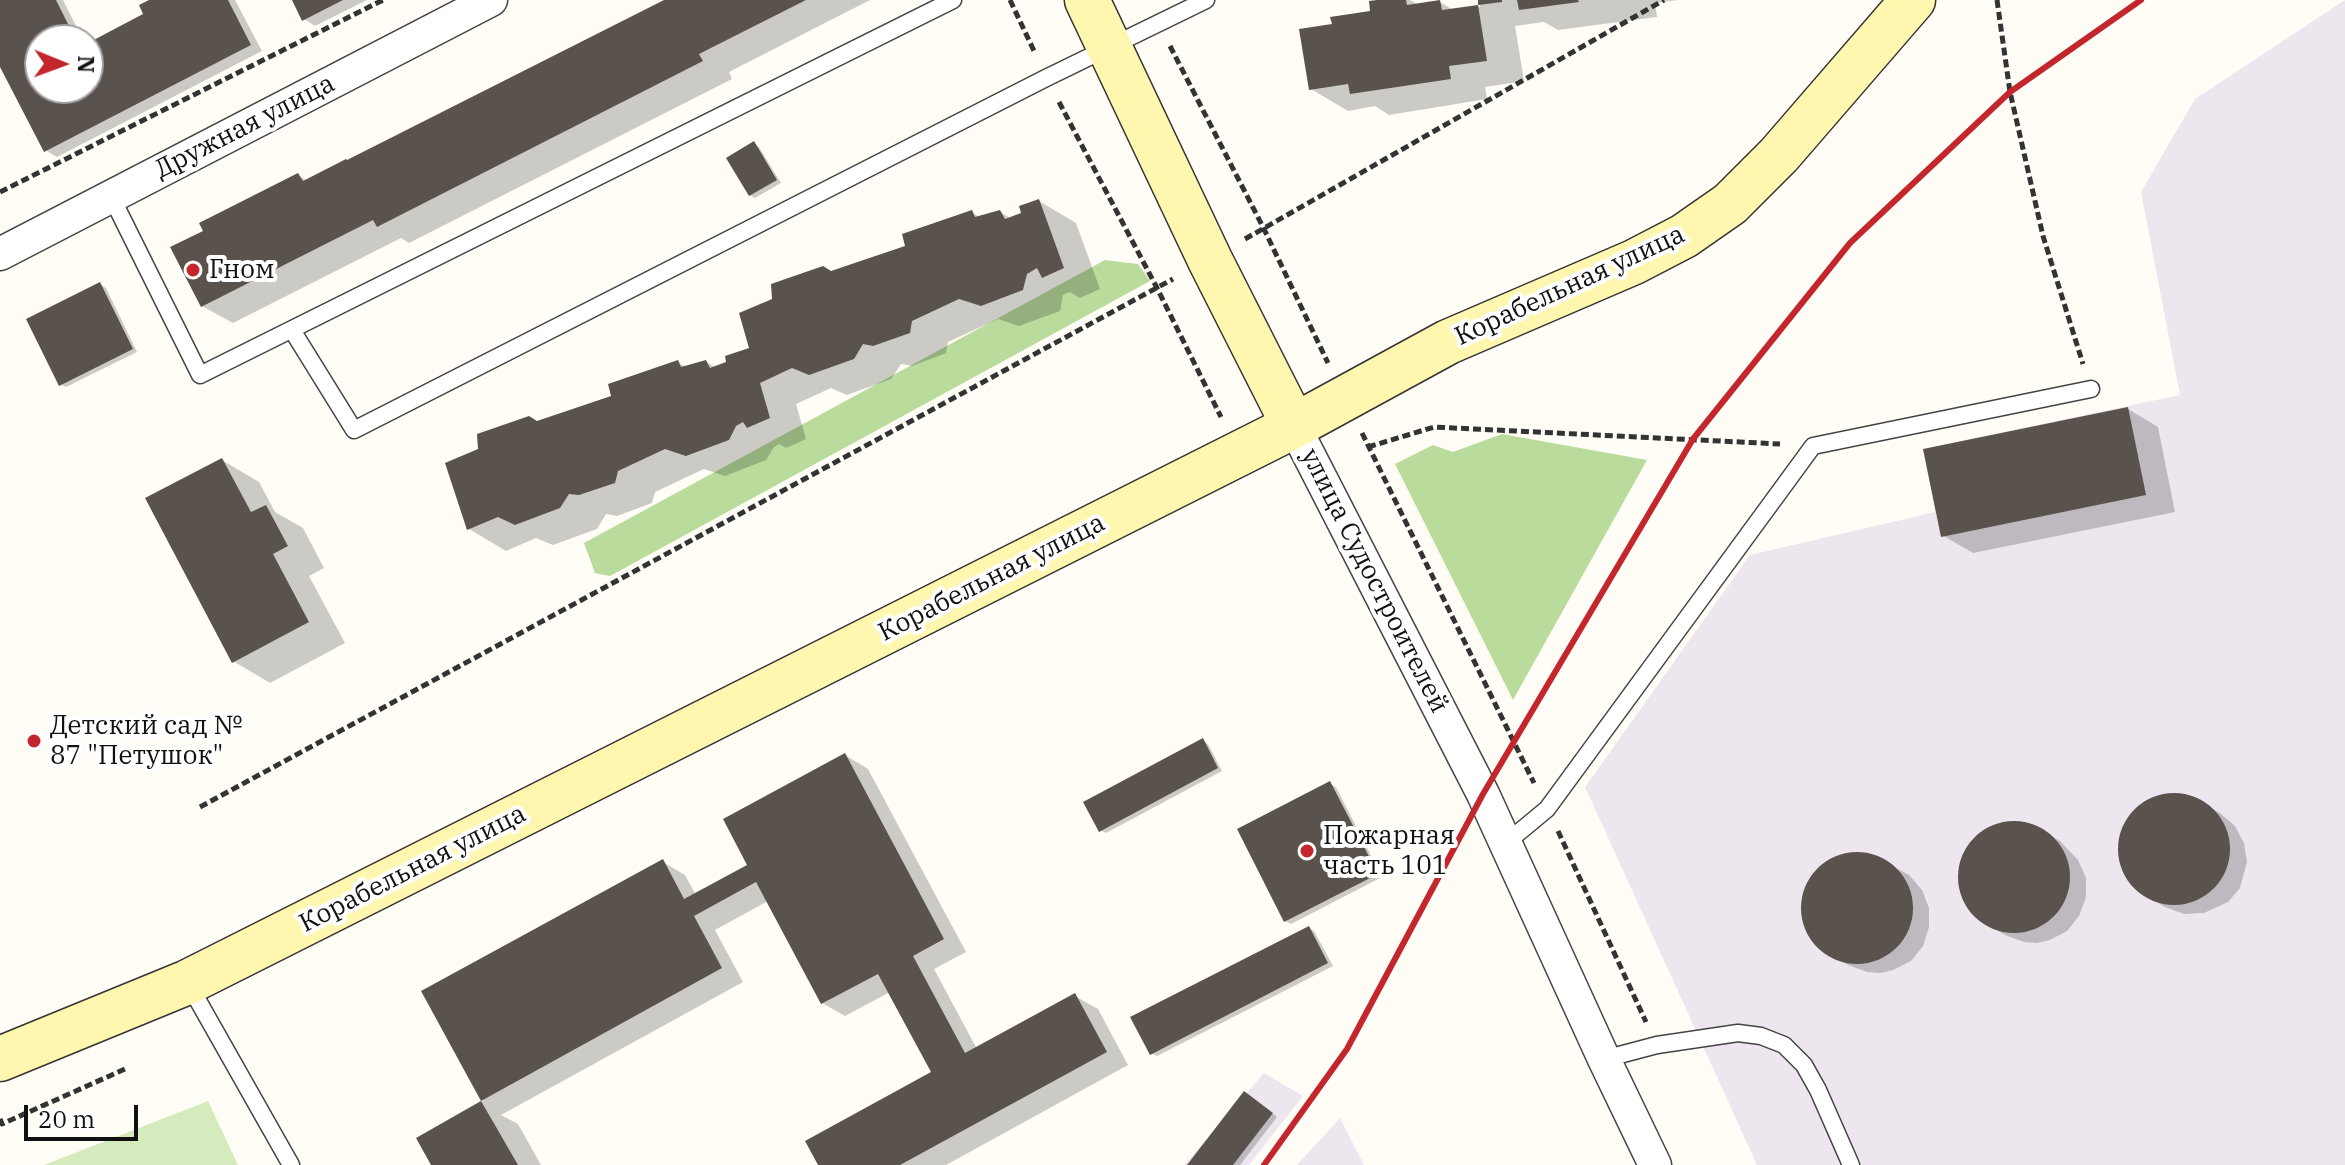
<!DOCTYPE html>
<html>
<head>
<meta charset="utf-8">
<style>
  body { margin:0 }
  #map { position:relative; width:2345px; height:1165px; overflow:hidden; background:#fffdf5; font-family:"IBM Plex Serif",serif }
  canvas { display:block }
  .north { position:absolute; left:24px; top:24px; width:80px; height:80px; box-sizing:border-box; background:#fff; border:2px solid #a0a0a0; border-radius:50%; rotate:91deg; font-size:22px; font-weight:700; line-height:32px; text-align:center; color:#111 }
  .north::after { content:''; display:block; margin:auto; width:28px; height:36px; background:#c4262e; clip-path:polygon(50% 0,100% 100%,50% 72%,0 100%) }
  .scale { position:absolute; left:24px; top:1105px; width:114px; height:36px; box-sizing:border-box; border:4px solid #111; border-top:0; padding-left:10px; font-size:24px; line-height:28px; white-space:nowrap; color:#111; -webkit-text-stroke:6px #fff; paint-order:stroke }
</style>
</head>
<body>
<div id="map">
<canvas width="2345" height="1165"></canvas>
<div class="north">N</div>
<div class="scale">20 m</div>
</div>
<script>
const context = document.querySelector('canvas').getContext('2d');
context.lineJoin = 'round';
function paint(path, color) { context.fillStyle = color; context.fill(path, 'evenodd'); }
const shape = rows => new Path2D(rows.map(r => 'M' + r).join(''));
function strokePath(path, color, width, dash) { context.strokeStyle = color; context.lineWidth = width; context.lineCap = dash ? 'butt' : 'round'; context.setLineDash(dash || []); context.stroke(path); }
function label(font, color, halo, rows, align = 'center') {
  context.font = font + ' "IBM Plex Serif",serif'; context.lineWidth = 8; context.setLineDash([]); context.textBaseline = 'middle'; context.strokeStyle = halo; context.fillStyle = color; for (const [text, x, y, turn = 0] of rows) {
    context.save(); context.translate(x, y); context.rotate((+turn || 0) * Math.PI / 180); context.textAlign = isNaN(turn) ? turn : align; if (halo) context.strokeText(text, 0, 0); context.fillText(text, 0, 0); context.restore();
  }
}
paint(shape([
  [2345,0,2345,1165,1757,1165,1585,787,1750,555,1935,512,1923,449,2180,395,2141,192,2195,99],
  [1264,1073,1303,1096,1249,1165,1184,1165],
  [1340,1118,1364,1165,1297,1165]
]), '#eee6ef');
paint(shape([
  [208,1101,238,1165,44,1165]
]), '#d5ebbd');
paint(shape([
  [1105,260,1138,264,1150,281,610,576,595,573,584,543],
  [1502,434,1647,460,1513,700,1395,464,1433,445,1453,452]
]), '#b9dc9c');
paint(shape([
  [0,0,63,0,83,40,40,40,40,88,88,88,88,45,146,15,153,0,235,0,262,51,57,157,45,150,0,62],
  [294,0,367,0,315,26,304,19],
  [669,0,870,0,729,72,732,79,409,243,401,238,233,323,202,306,205,232,298,175,307,181],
  [1390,0,1410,0,1419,5,1440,2,1455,11,1480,7,1480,0,1678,0,1655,3,1657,17,1558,30,1544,22,1515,26,1524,81,1485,87,1487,99,1389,115,1375,106,1348,111,1311,89,1334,26,1373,13],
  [754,144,759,147,781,183,755,198,750,195],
  [1039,201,1076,223,1100,289,1080,298,1070,292,1063,295,1060,311,1019,326,998,319,948,342,946,353,912,366,901,364,891,379,847,395,831,388,796,404,806,439,786,448,779,444,774,447,766,460,725,476,704,469,655,492,652,503,617,516,606,514,597,529,553,545,536,538,506,551,469,529,537,423,613,397,677,362,686,367,706,362,717,368,752,349,831,273,908,247,972,213,980,217,1000,212,1012,219,1024,214],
  [100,284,106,288,137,352,66,387,60,384],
  [2128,409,2158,427,2175,512,1973,553,1942,535],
  [222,460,259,482,275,512,303,528,324,568,309,576,345,643,270,683,233,661],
  [1202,741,1208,744,1222,771,1106,833,1100,830],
  [845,755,868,769,966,952,934,969,977,1049,1075,996,1098,1009,1128,1065,946,1165,820,1165,933,1073,890,992,845,1016,822,1003,768,901,715,930,743,982,501,1115,518,1124,541,1165,433,1165,418,1139,483,1101,424,992,663,862,685,875,696,895,750,866],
  [1330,784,1336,787,1382,877,1291,924,1285,921],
  [2180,795,2201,802,2220,813,2235,826,2244,843,2247,862,2240,888,2228,902,2204,913,2184,914,2165,907,2147,896,2131,882,2121,864,2120,843,2126,823,2140,806,2158,797],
  [2020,823,2041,830,2060,841,2078,860,2086,878,2086,897,2079,916,2067,931,2050,940,2037,943,2024,942,2005,935,1986,924,1970,910,1961,892,1960,871,1966,851,1980,835,1999,825],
  [1849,854,1872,855,1909,875,1922,890,1929,908,1929,927,1923,946,1911,961,1893,970,1881,973,1867,972,1848,965,1830,955,1814,941,1805,922,1804,894,1813,875,1829,861],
  [1309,928,1314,931,1333,966,1157,1056,1151,1053],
  [1250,1096,1277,1117,1240,1165,1189,1165]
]), '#0003');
paint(shape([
  [0,0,56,0,76,40,40,40,40,88,88,88,88,43,143,14,139,5,149,0,228,0,251,45,44,152,0,67],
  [292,0,343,0,302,21],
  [664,0,806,0,699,54,703,61,377,227,373,220,201,307,170,247,203,231,199,223,298,173,303,181,346,159,347,160],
  [1377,0,1406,0,1407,5,1440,0,1442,10,1478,5,1478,0,1502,0,1502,2,1478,5,1487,61,1449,66,1451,79,1350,94,1348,84,1309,90,1299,29,1332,24,1330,17,1370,11,1369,1],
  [1517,0,1578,0,1579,2,1519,10],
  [754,141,777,180,749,196,726,158],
  [1039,199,1064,268,1042,278,1037,268,1027,274,1023,290,981,306,959,299,912,321,910,333,873,346,863,344,854,359,809,375,792,368,760,383,770,418,747,428,743,422,736,426,729,440,686,456,665,449,618,471,615,483,579,495,569,494,560,508,515,525,498,517,467,530,445,463,478,449,477,434,529,416,537,421,611,396,608,384,678,360,681,367,706,360,710,368,726,362,725,356,749,348,739,313,772,299,771,284,823,266,831,271,905,246,902,234,972,210,975,217,1000,210,1005,219,1021,213,1019,206],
  [100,282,133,349,59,386,26,319],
  [2128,407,2146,495,1941,537,1923,449],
  [222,458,251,512,266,505,288,546,273,554,309,622,232,663,145,498],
  [1203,738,1218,768,1099,832,1083,802],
  [845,753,944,939,913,956,965,1053,1075,993,1107,1052,900,1165,818,1165,805,1141,931,1072,878,974,821,1004,756,882,694,916,722,968,481,1101,518,1165,431,1165,416,1138,481,1101,421,991,663,859,684,899,747,865,723,819],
  [1330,781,1378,874,1284,922,1237,829],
  '2118 849a56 56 0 1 1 112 0a56 56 0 1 1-112 0Z',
  '1958 877a56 56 0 1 1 112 0a56 56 0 1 1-112 0Z',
  '1801 908a56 56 0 1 1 112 0a56 56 0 1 1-112 0Z',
  [1309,926,1328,963,1150,1055,1130,1017],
  [1244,1091,1273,1113,1233,1165,1187,1165]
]), '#5a524d');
const lane = shape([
  [111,196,200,375,953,0],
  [292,330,354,430,1046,78,1206,0],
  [1506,843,1547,809,1813,446,2091,389],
  [188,983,291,1165],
  [1604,1059,1657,1045,1738,1033,1761,1036,1784,1045,1804,1065,1818,1090,1851,1165]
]);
const street = shape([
  [0,254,491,0],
  [1294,426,1483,794,1604,1059,1655,1165]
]);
const secondary = shape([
  [1087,0,1210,260,1294,426],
  [0,1059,188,982,1294,426,1448,342,1634,262,1684,236,1730,204,1779,155,1913,0]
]);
strokePath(lane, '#444', 19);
strokePath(street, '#444', 35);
strokePath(secondary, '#333', 47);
strokePath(shape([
  [1010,0,1035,53],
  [1997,0,2010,92,2043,236,2083,364],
  [1170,46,1264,229,1328,363],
  [1059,102,1157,288,1221,417],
  [0,192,383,0],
  [1245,239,1664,0],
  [1362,433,1534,783],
  [1368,447,1434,427,1780,444],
  [200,807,1173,279],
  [1558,831,1646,1022],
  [0,1119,2,1124,125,1069]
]), '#333', 5, [8, 4]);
strokePath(lane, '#fff', 16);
strokePath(street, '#fff', 32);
strokePath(secondary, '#fff6b0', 44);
strokePath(shape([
  [1264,1165,1347,1049,1483,794,1693,439,1850,243,2010,92,2141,0]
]), '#c4262e', 6);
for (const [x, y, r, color] of [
  [193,270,8,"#c4262e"],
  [34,741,8,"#c4262e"],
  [1307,851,8,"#c4262e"]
]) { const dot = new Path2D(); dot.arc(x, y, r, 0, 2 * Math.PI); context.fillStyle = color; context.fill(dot); strokePath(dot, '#fff', 3); }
label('26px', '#111', '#fff', [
  ["Дружная улица",245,127,-27],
  ["Корабельная улица",1570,286,-25],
  ["Корабельная улица",992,578,-27],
  ["улица Судостроителей",1374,581,63],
  ["Корабельная улица",413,869,-27]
]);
label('26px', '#111', '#fff', [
  ["Гном",209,270],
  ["Детский сад №",50,726],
  ["87 \"Петушок\"",50,756],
  ["Пожарная",1323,836],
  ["часть 101",1323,866]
], 'left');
</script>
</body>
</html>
